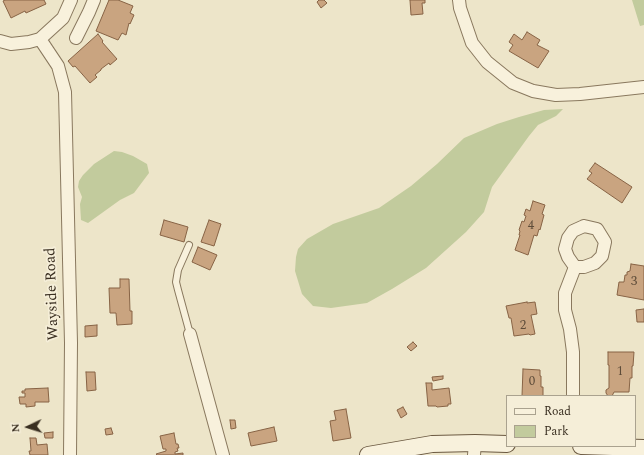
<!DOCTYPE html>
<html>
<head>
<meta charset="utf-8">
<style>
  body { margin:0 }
  #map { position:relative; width:644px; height:455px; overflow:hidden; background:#ede5c9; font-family:Spectral,serif }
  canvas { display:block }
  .legend { position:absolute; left:506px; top:395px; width:130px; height:52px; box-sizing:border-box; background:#f5eed8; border:1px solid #aaa28f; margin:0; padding:5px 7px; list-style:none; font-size:12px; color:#3a2f21 }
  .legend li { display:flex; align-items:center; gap:8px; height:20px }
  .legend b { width:20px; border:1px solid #aaa28f }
  .north { position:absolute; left:8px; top:407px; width:40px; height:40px; -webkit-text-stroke:3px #f5eed8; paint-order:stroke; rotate:266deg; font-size:11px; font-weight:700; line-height:16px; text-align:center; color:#3a2f21 }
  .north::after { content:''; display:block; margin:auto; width:14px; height:18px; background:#3a2f21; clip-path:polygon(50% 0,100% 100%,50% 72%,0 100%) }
</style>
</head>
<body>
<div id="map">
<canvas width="644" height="455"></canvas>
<ul class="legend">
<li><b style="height:5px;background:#f8f1dc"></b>Road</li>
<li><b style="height:11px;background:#c2cb9d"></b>Park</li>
</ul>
<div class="north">N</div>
</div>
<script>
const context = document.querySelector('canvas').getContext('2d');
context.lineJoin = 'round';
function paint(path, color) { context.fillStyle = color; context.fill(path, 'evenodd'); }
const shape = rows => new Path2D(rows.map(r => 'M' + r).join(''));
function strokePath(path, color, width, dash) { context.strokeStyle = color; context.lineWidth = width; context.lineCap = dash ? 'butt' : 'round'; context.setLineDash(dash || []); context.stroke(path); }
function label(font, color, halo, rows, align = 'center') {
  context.font = font + ' Spectral,serif'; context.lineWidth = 3.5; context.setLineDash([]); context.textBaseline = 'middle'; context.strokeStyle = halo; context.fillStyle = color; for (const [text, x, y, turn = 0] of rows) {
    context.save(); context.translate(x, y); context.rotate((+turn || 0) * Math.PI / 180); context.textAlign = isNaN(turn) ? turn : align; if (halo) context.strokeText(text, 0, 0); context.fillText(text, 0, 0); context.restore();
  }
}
paint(shape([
  [632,0,644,0,644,25,640,26],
  [563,109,556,116,538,125,529,136,492,187,484,212,466,232,426,268,392,289,367,303,331,308,313,306,302,294,295,271,296,257,298,249,307,239,333,224,379,208,411,186,437,164,464,138,497,124,519,117,544,110],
  [114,151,122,152,133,156,147,164,149,173,134,193,120,200,88,223,81,220,80,204,82,197,78,187,79,181,83,175,94,164]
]), '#c2cb9d');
const building = shape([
  [5,0,44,0,46,4,26,13,25,11,11,18,3,1,5,0],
  [109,0,118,0,133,6,130,13,134,15,130,24,129,23,126,35,122,33,118,40,96,31,109,0],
  [319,0,324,0,327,3,321,8,317,2,319,0],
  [410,0,425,0,425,3,422,3,423,14,411,15,410,0],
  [527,32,540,40,537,45,549,51,538,68,509,51,513,45,509,42,514,34,522,40,527,32],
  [98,34,103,41,102,42,117,59,110,65,109,63,101,69,101,70,95,75,97,77,90,83,75,66,73,67,68,61,98,34],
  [595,163,632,187,622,203,587,179,592,173,589,171,595,163],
  [533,201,545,205,542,214,544,215,540,230,539,229,537,236,534,235,528,255,515,250,520,235,519,235,520,231,519,230,522,221,524,222,526,216,524,215,526,209,530,211,533,201],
  [164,220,188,227,184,242,160,235,164,220],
  [209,220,221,224,214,246,201,242,209,220],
  [198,247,217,255,210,270,192,262,198,247],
  [631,264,644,266,644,300,617,295,619,282,624,282,625,275,627,275,627,272,630,271,631,264],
  [120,279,129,279,130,311,132,311,132,324,117,325,116,313,110,313,109,288,120,288,120,279],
  [527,302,527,303,535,302,537,314,531,315,535,334,530,335,529,334,514,336,511,318,509,318,506,306,527,302],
  [644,309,644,322,637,322,636,310,644,309],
  [97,325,97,336,85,337,85,326,97,325],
  [413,342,417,346,411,351,407,347,413,342],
  [608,352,634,352,633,366,632,366,632,378,630,378,629,392,614,392,612,396,608,396,606,393,606,390,609,388,609,365,608,365,608,352],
  [523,369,540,370,540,376,541,376,541,387,543,387,543,396,522,396,523,369],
  [86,372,95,372,96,390,87,391,86,372],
  [443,376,443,379,433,381,432,377,443,376],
  [426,383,432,383,432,390,449,388,451,404,448,404,448,406,437,407,436,406,428,406,426,383],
  [48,388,49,402,35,402,35,406,26,407,26,404,20,404,19,397,25,397,25,393,22,393,22,391,25,391,25,389,48,388],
  [403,407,407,414,401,418,397,410,403,407],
  [346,409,351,438,333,441,330,421,336,420,334,411,346,409],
  [230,420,235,420,236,428,231,429,230,420],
  [274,427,277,441,251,446,248,433,274,427],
  [111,428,113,434,106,435,105,429,111,428],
  [53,432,53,438,45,438,44,433,53,432],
  [174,433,176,444,178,444,179,448,177,448,178,451,175,452,175,454,183,453,183,455,157,455,156,454,166,451,166,449,163,449,160,436,174,433],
  [30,438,36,438,37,445,47,444,48,455,30,455,29,451,31,451,30,438]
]);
paint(building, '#c9a480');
strokePath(building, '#876345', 1);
const lane = shape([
  [189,245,178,270,176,282,178,290,190,334]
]);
const street = shape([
  [459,0,460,8,472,43,487,62,513,83,533,91,556,95,580,94,644,87],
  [76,38,89,12,94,0],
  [0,41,11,44,29,42,40,39],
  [584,226,597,229,605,242,602,256,595,263,584,267,575,267,568,257,565,249,568,238,573,231,584,226],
  [190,334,223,455],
  [573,396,573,352,570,329,565,310,565,293,575,267],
  [70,455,71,343,65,92,58,66,40,39,63,18,71,0],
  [474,455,475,443]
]);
const secondary = shape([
  [581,446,644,448],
  [368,455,432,444,475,443,507,444]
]);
strokePath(lane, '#89785e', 8);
strokePath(street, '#89785e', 14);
strokePath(secondary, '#6b5941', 18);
strokePath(lane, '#f8f1dc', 6);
strokePath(street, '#f8f1dc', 12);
strokePath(secondary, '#f8f1dc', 16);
label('13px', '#5e4c39', null, [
  ["4",531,226],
  ["3",634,282],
  ["2",523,326],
  ["1",620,372],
  ["0",532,382]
]);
label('15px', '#3a2f21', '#f5eed8', [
  ["Wayside Road",53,294,-92]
]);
</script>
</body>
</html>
